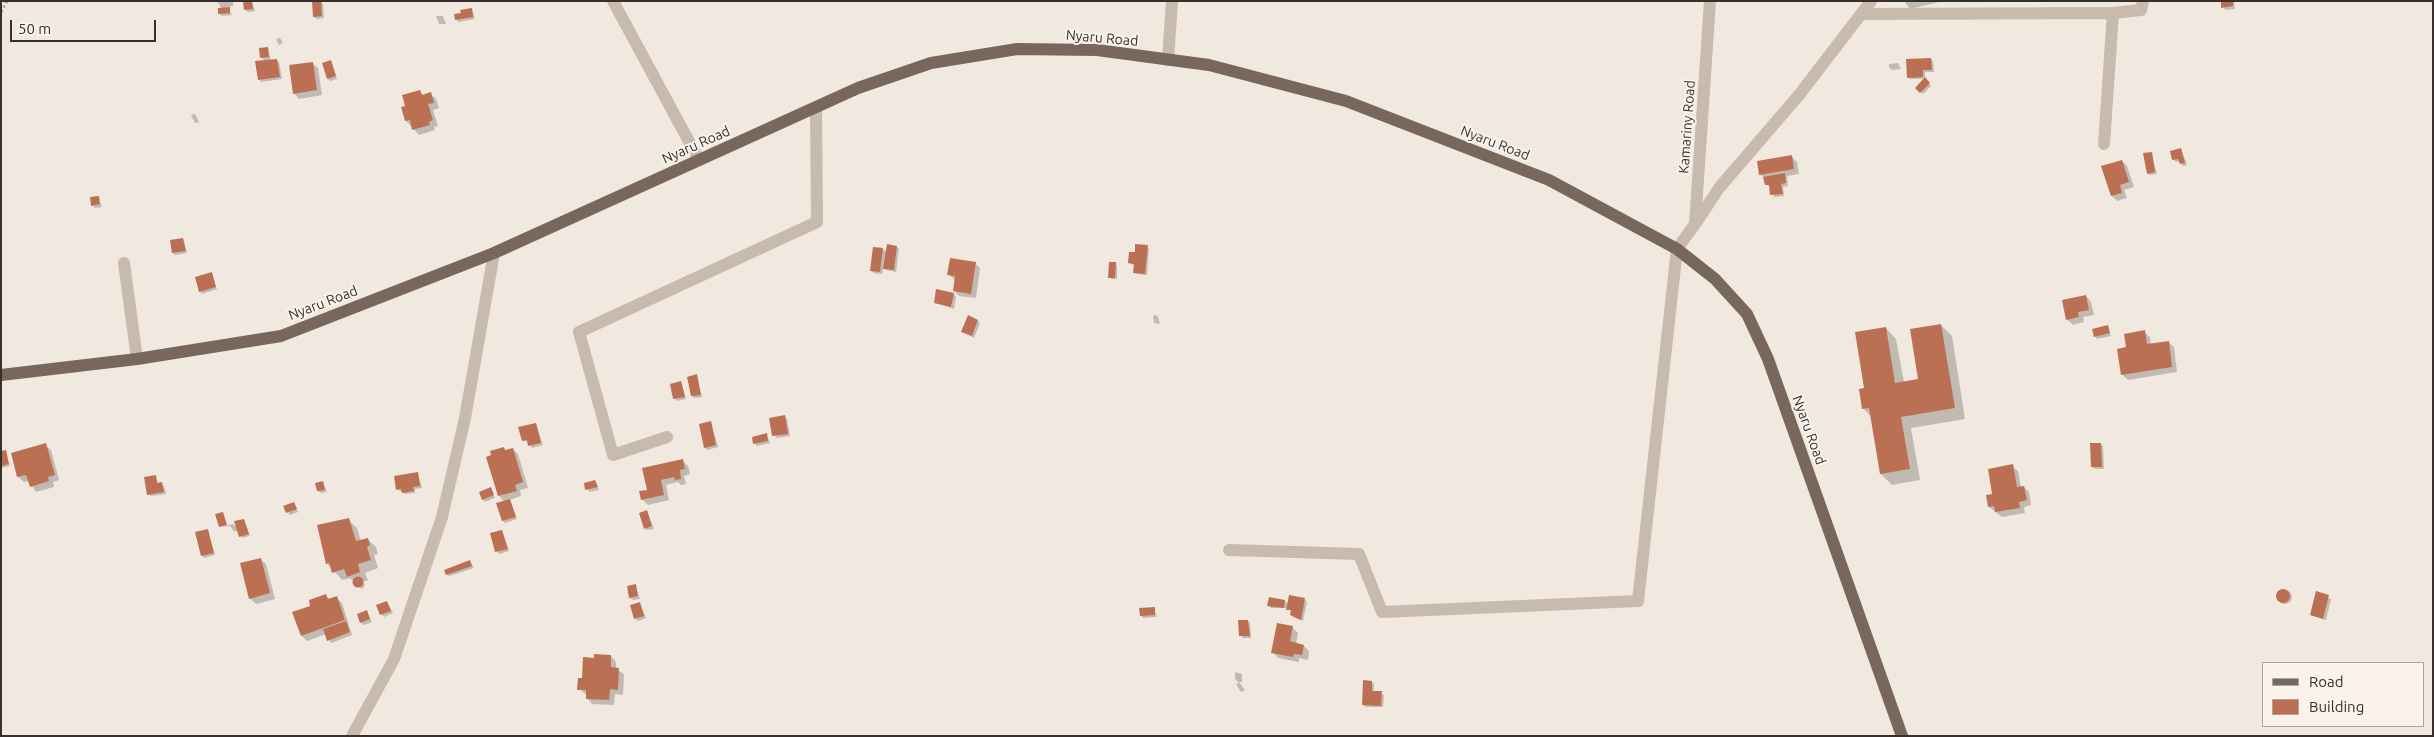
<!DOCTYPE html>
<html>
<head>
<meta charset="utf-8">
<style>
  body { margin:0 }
  #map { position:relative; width:2434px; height:737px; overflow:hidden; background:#f1e9e0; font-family:Ubuntu,sans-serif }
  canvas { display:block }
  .frame { position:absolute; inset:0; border:2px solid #372f2b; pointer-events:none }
  .legend { position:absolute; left:2262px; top:662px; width:162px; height:65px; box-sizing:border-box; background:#f9f3ec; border:1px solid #aba59f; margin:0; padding:6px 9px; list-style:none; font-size:15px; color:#372f2b }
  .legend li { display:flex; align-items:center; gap:10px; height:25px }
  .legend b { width:25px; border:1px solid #aba59f }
  .scale { position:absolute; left:10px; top:20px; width:146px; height:22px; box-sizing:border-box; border:2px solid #372f2b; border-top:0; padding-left:6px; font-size:15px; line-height:18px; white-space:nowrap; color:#372f2b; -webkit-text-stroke:4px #f9f3ec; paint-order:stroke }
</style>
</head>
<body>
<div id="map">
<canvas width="2434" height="737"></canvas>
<div class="frame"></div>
<ul class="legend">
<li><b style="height:6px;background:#78675d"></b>Road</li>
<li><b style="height:14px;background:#bb7054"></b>Building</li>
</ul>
<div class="scale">50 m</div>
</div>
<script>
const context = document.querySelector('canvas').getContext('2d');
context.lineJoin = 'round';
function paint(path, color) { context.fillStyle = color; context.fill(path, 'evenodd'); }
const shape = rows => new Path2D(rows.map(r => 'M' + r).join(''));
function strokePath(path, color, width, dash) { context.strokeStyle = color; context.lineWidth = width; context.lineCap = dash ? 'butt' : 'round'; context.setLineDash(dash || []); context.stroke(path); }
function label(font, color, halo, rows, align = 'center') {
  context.font = font + ' Ubuntu,sans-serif'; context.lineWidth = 4; context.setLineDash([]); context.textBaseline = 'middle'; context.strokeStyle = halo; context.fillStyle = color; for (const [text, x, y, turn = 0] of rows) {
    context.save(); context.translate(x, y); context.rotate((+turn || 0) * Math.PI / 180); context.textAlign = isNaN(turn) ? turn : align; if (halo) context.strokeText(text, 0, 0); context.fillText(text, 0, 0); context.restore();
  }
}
paint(shape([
  [217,1,233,1,233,6,228,7,232,15,222,16,219,13,222,9],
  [1904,1,1943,1,1910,9],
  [2222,1,2234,1,2235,9,2225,10],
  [252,2,255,11,247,12,245,9],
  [321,2,323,4,324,18,317,19,314,17],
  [472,9,475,19,458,22,456,19],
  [436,16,443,16,446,24,439,24],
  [280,38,283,43,279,45,276,39],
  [268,48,271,61,277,60,279,62,282,79,261,82,259,79,265,61,262,58],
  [1931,59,1933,61,1934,72,1925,72,1925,79,1911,79,1908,77],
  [331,61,337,79,330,81,328,79],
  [312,63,318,68,322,95,299,99,294,93],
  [1898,63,1901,69,1892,70,1889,67,1889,64],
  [1925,79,1931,86,1923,94,1917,88],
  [420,92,424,96,431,94,436,99,439,108,433,110,438,126,434,127,435,130,419,135,406,121,407,107],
  [195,114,199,122,195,123,191,115],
  [2181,149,2187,165,2183,166,2180,161,2176,162,2174,160,2171,152],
  [2151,153,2157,174,2150,175,2148,173],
  [1791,156,1797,162,1799,174,1787,176,1788,186,1783,187,1784,196,1774,197,1771,187,1766,184,1765,179,1760,174],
  [2122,161,2127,166,2134,187,2124,190,2127,198,2117,201,2112,196],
  [98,197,102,207,95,208,92,205],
  [183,239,187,253,175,255,173,253],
  [897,247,899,249,896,272,887,270,883,267,882,274,874,273,871,270,874,248,883,249,887,253],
  [1147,247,1149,249,1147,275,1137,274,1134,272,1135,266,1129,263,1136,254],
  [975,263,980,268,976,298,959,296,954,291,955,280,949,275],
  [1115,263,1117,266,1117,279,1112,279,1109,277],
  [211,274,217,289,202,294,200,291],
  [953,294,956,296,954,309,935,303],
  [2086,296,2091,302,2094,315,2083,317,2084,322,2073,325,2067,319],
  [1156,315,1158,317,1160,324,1154,323,1153,316],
  [978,321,980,323,974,338,963,332],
  [1941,325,1952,336,1965,419,1911,428,1920,480,1892,485,1881,474,1871,417,1863,408,1866,389,1886,328,1896,339,1904,382,1920,380],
  [2107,326,2111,336,2097,339,2095,336],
  [2144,332,2150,337,2151,345,2168,342,2174,347,2177,372,2128,380,2122,374,2127,348],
  [696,376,702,397,694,398,692,396],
  [681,382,686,399,677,401,675,399],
  [785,416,787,419,790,436,776,438,771,419],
  [711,422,718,447,707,450,705,447],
  [536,424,543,445,532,448,528,442,523,440],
  [767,435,770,443,757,446,755,444],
  [2101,444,2103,446,2104,469,2095,469,2092,467],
  [45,445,51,450,59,480,53,482,54,487,36,492,29,481,24,482,18,477,12,454],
  [503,448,506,451,513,449,518,454,528,488,520,490,521,496,509,500,517,519,505,523,503,521,505,502,499,496,488,457],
  [5,451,10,466,1,468,1,452],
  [683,461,688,466,690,474,684,476,686,484,681,485,678,482,666,485,669,500,648,505,642,499,648,491],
  [2012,466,2018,471,2021,487,2024,487,2029,492,2031,505,2024,507,2025,513,2002,517,1989,507,1994,495],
  [418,473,422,488,415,489,415,493,405,494,397,489],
  [155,476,159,484,164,486,166,494,151,496,148,494],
  [595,481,599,490,589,492,585,484],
  [323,482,327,492,321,493,318,491],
  [490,488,495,498,485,502,483,499],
  [294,503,298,512,290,515,285,507],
  [647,512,654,529,647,530,645,528],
  [244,520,250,536,242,538,238,530,234,532,230,526,221,527,233,524,238,529],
  [348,520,357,528,361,541,367,539,376,547,378,554,374,555,378,568,365,573,368,580,363,582,365,585,362,589,350,578,342,580,327,563],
  [207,530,215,555,204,558,202,555],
  [502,531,509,551,499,554,497,551],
  [260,559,266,564,275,599,256,604,250,598],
  [470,562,474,568,449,576,447,574],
  [635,585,640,599,633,600,630,598],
  '2278 597a7 7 0 1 1 14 0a7 7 0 1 1-14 0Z',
  [2316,593,2331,599,2326,620,2311,615],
  [325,595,330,600,336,597,342,603,352,635,331,643,326,634,307,641,302,636,312,606],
  [1270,599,1285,601,1288,605,1304,599,1307,602,1303,621,1293,617,1292,612,1287,608,1271,608,1269,605],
  [387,602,393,613,384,617,381,614],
  [640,603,646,618,638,621,635,618],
  [1154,608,1157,617,1143,618,1141,615],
  [367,612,372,622,364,625,361,622],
  [1248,621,1250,623,1251,638,1243,638,1241,636],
  [1292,627,1298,633,1296,644,1304,646,1309,651,1308,660,1299,658,1299,662,1278,658,1273,652],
  [611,656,616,662,616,669,624,674,623,695,615,694,614,705,592,704,587,698,587,695,579,689,595,659],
  [1235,672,1242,674,1242,682,1239,682,1245,690,1241,692,1236,684,1239,683,1235,679],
  [1372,682,1374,684,1374,692,1384,695,1383,707,1366,707,1363,705]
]), '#0003');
paint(shape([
  [243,1,252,1,253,9,244,10],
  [312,1,321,1,322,16,313,17],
  [2221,1,2233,1,2233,6,2221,8],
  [230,7,230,13,218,14,218,8],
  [472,8,473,17,455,20,454,14,461,13,460,10],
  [268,47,269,57,260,58,259,48],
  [1931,58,1932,70,1923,70,1923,77,1907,78,1906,59],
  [277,59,280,77,258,80,255,61],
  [331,60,336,76,327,79,322,63],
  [313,62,317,90,293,94,289,65],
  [1925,77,1930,83,1920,93,1915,88],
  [420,90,422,95,431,92,434,103,428,104,433,120,429,122,430,125,412,130,410,120,405,121,401,107,405,106,402,95],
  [2181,148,2185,163,2180,164,2178,159,2172,160,2170,151],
  [2152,152,2155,172,2147,174,2143,153],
  [1792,155,1794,169,1759,175,1757,161],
  [2122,160,2129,182,2120,185,2122,193,2111,196,2101,166],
  [1785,173,1786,183,1781,184,1783,194,1770,195,1769,185,1765,185,1763,177],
  [99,196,100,204,91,206,90,197],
  [183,238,186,251,172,253,170,240],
  [887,244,897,246,894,270,883,269],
  [1135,244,1148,245,1145,274,1133,273,1134,264,1128,263,1129,252,1135,252],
  [873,247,883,248,880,272,870,271],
  [950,258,976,262,971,294,953,291,955,276,947,275],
  [1109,262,1116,262,1115,278,1108,278],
  [212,272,216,287,199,292,195,277],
  [936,289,954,293,951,307,934,303],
  [2086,295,2089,310,2078,312,2079,317,2066,320,2062,300],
  [968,315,978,320,972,336,961,332],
  [1941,324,1955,408,1901,417,1910,469,1880,474,1869,408,1862,409,1859,389,1864,388,1855,332,1886,327,1895,383,1918,379,1910,329],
  [2108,325,2110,333,2094,337,2092,329],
  [2145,330,2147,344,2169,341,2172,367,2121,375,2117,349,2126,347,2124,334],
  [697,374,701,395,691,396,687,377],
  [681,381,685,397,673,399,670,384],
  [785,415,788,434,772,436,769,418],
  [711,421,716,445,704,448,699,424],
  [536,423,541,443,528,446,527,440,522,441,518,427],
  [767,433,768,441,753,444,752,437],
  [46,443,55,475,48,477,49,481,30,487,26,475,17,477,11,453],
  [2090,443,2101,443,2102,467,2091,467],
  [504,447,505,450,513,448,523,482,515,485,517,491,498,496,486,457,491,455,490,451],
  [6,450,9,464,1,466,1,451],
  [683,459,685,469,680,470,681,479,675,480,674,477,661,480,664,495,641,500,639,491,647,490,642,468],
  [2013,464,2017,487,2024,486,2027,500,2019,502,2020,508,1995,512,1994,506,1988,507,1986,495,1992,494,1988,469],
  [418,472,420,486,413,487,414,491,402,493,401,489,396,490,394,476],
  [156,475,157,483,162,482,164,492,147,495,144,477],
  [595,480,598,487,585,490,584,483],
  [323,481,325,490,317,491,315,483],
  [491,487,494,495,482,500,479,492],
  [510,499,516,517,502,521,496,503],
  [294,502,297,509,286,513,283,506],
  [647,510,652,526,644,529,639,513],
  [223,512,227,525,219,527,215,514],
  [349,518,356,541,368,538,370,545,367,547,371,560,358,564,360,572,347,577,344,569,332,573,329,563,326,564,317,525],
  [244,519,249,534,239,537,234,521],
  [208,529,214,553,201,556,195,532],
  [502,530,508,549,495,552,490,533],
  [261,558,270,593,249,599,240,563],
  [470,560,472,566,446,575,444,570],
  '352.5 582a5.5 5.5 0 1 1 11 0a5.5 5.5 0 1 1-11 0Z',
  [636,584,638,596,629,598,627,586],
  '2276 596a7 7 0 1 1 14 0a7 7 0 1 1-14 0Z',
  [2316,591,2329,595,2323,619,2310,615],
  [326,594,328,599,337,596,345,620,301,636,292,612,310,606,309,600],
  [1289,595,1305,598,1301,620,1290,615,1291,610,1286,610],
  [1269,597,1285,600,1284,608,1267,606],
  [387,601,391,611,380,615,376,605],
  [640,602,644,616,634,619,630,605],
  [1155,607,1155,615,1140,616,1139,608],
  [367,610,370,619,360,623,357,614],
  [1238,620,1248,620,1250,636,1239,636],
  [346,621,350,632,327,641,323,629],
  [1277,623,1293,626,1290,641,1304,645,1302,655,1294,654,1293,657,1271,653],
  [594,654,611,655,611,667,619,668,618,690,610,689,609,700,586,699,586,690,577,690,578,678,582,678,583,657,594,658],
  [1363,680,1372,681,1372,691,1382,691,1381,706,1362,705]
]), '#bb7054');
strokePath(shape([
  [1,12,7,1]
]), '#b4a497', 3, [2.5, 2.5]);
strokePath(shape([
  [613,1,699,160],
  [1861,14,2113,13,2141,10,2143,1],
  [1168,60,1172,1],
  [2104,144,2113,13],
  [1696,223,1719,188,1799,95,1871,1],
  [124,263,137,359],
  [667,437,613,455,579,332,817,222,816,107],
  [1229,550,1359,554,1382,612,1638,601,1677,249,1695,224,1710,1],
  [352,736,394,659,442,517,465,418,494,253]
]), '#c8baad', 12);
strokePath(shape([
  [1,375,137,359,281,336,494,253,858,88,931,63,1017,49,1097,50,1209,65,1346,101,1549,180,1677,249,1715,279,1747,314,1768,359,1902,736]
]), '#78675d', 12);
label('14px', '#372f2b', '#f9f3ec', [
  ["Nyaru Road",1102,38,5],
  ["Kamariny Road",1687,127,-86],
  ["Nyaru Road",1495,143,21],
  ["Nyaru Road",696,145,-24],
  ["Nyaru Road",323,303,-21],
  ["Nyaru Road",1809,430,70]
]);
</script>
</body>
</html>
